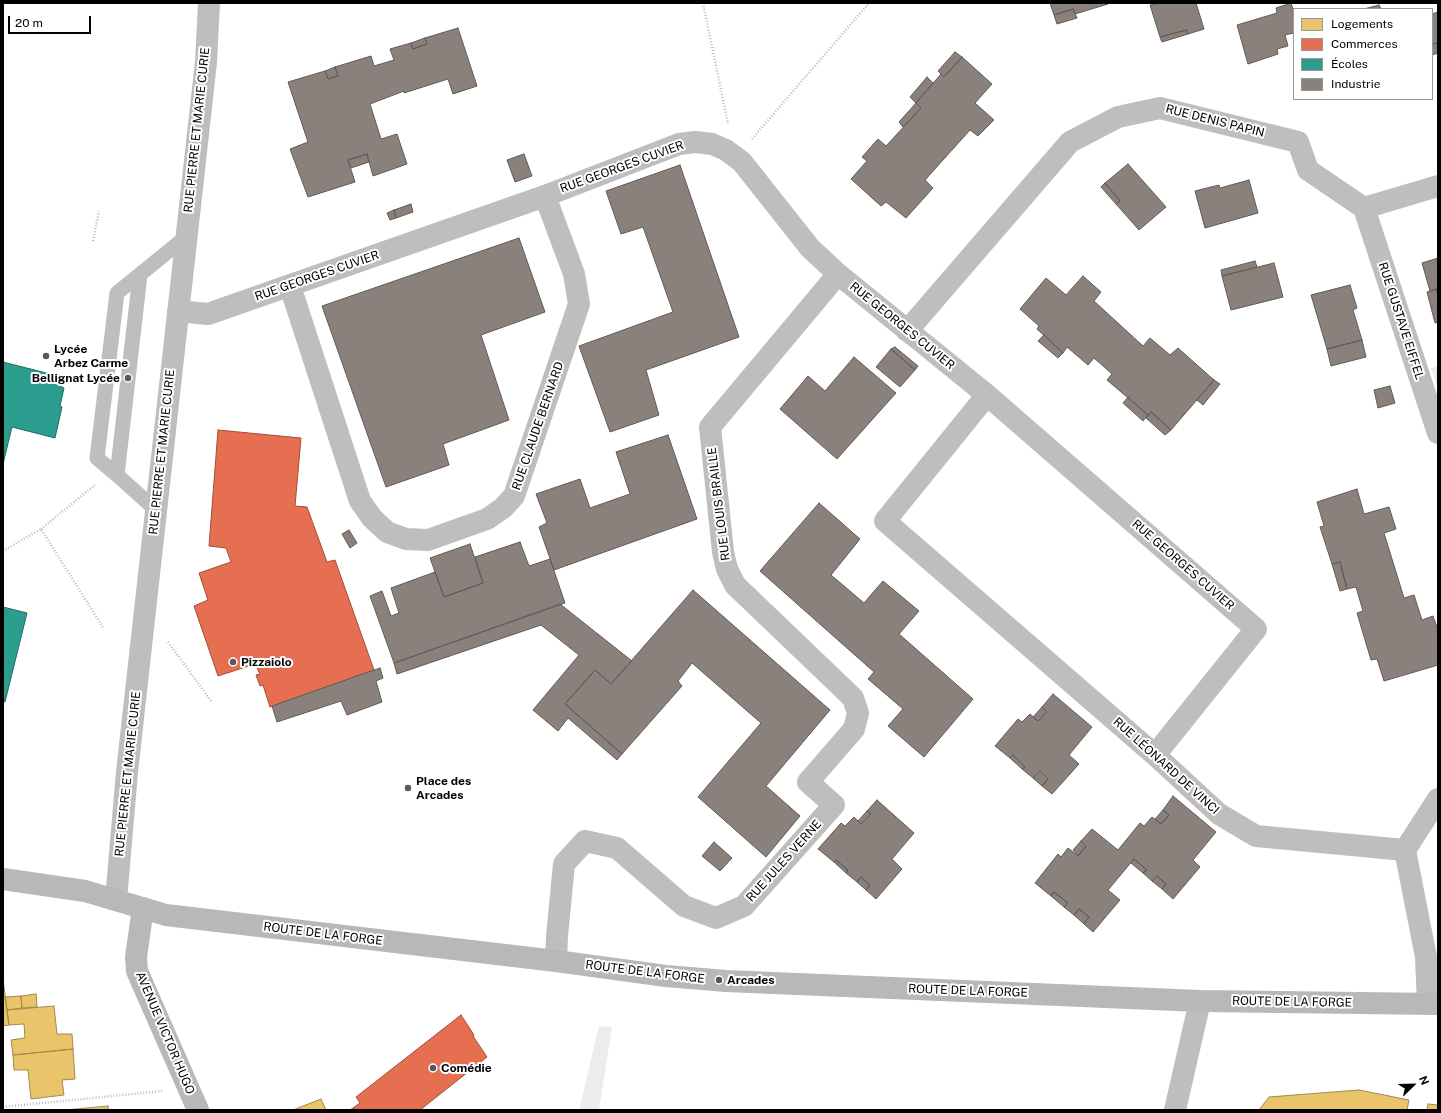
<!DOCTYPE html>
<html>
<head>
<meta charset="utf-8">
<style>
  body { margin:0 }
  #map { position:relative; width:1441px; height:1113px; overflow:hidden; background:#fff; font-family:"Public Sans",sans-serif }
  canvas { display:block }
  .frame { position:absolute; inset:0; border:4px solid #000; pointer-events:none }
  .legend { position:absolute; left:1293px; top:8px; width:140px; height:92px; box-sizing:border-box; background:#fff; border:1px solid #999; margin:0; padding:5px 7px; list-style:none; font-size:12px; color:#000 }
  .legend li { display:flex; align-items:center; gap:8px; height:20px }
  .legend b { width:20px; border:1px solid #999 }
  .north { position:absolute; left:1393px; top:1065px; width:40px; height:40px; -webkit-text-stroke:3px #fff; paint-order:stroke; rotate:67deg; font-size:11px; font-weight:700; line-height:16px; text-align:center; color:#000 }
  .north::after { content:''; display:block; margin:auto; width:14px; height:18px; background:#000; clip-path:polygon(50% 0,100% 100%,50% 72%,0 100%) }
  .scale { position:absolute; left:8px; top:16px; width:83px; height:18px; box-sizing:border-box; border:2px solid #000; border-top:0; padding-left:5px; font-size:12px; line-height:14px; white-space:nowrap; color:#000; -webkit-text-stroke:3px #fff; paint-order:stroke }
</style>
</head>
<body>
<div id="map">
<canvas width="1441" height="1113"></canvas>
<div class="frame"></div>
<ul class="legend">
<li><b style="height:11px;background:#e9c46a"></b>Logements</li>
<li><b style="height:11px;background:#e76f51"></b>Commerces</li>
<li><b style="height:11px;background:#2a9d8f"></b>Écoles</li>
<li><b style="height:11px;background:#8a817c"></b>Industrie</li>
</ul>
<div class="north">N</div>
<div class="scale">20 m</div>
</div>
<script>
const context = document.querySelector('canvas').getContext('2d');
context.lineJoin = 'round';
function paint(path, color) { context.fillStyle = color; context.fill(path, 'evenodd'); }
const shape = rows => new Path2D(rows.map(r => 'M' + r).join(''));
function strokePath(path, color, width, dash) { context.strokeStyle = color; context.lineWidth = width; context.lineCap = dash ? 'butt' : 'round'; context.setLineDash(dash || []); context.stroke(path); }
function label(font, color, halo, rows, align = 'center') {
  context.font = font + ' "Public Sans",sans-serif'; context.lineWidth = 4; context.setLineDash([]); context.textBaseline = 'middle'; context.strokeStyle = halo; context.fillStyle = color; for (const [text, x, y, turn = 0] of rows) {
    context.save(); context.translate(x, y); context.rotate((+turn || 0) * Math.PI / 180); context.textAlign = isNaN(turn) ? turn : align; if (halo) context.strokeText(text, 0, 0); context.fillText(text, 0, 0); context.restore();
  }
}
paint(shape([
  [1438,366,1438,389,1431,368],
  [599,1026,612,1027,599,1110,579,1110]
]), '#ececec');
const homes = shape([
  [3,979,9,1025,3,1026,3,979],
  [36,994,37,1007,22,1008,21,996,36,994],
  [21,996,22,1008,7,1010,5,997,21,996],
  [54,1006,57,1034,72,1034,73,1049,13,1055,11,1040,25,1038,24,1024,9,1025,7,1010,54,1006],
  [73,1049,75,1079,62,1080,64,1095,31,1099,28,1070,14,1070,13,1055,73,1049],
  [1359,1090,1409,1100,1407,1110,1259,1110,1269,1097,1359,1090],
  [321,1099,326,1110,293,1110,321,1099],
  [1428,1104,1438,1105,1438,1110,1427,1110,1428,1104],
  [108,1106,109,1110,65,1110,108,1106]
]);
paint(homes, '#e9c46a');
strokePath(homes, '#a3894a', 1);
const shops = shape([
  [218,430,301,438,295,506,307,507,327,562,335,560,374,670,270,707,263,685,260,686,256,675,260,674,255,664,218,676,194,606,208,600,199,573,231,562,226,548,209,546,218,430],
  [461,1015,474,1035,473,1036,487,1057,420,1110,350,1110,360,1103,356,1097,461,1015]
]);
paint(shops, '#e76f51');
strokePath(shops, '#a24e39', 1);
const schools = shape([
  [3,362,62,377,60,386,64,388,60,406,62,407,55,438,12,427,3,464,3,362],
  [3,607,27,613,5,702,3,701,3,607]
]);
paint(schools, '#2a9d8f');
strokePath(schools, '#1d6e64', 1);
const industry = shape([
  [1050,3,1108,3,1108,4,1075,14,1073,9,1054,15,1050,3],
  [1159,3,1196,3,1204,29,1188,34,1186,30,1160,37,1150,5,1159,3],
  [1291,3,1294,12,1294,33,1285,35,1288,46,1277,49,1278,54,1248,64,1237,25,1277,13,1276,8,1291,3],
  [1379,5,1381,9,1364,9,1379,5],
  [1073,9,1077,18,1057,24,1054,15,1073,9],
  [1438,12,1438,43,1432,44,1432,14,1438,12],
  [458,28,477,86,453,94,448,79,404,93,404,91,370,104,381,139,397,134,407,164,373,176,367,154,348,160,355,182,308,197,290,149,308,142,288,82,325,71,328,79,338,76,335,67,371,56,374,66,394,60,390,49,411,43,413,49,427,44,425,38,458,28],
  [1186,30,1188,34,1162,42,1160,37,1186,30],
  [425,38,427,44,413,49,411,43,425,38],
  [1438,43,1438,53,1432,55,1432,44,1438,43],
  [955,52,962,57,944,77,938,71,955,52],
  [962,57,992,84,975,103,994,120,978,136,970,130,925,180,933,188,906,218,886,202,881,206,851,179,867,161,862,157,878,139,886,146,921,108,916,103,941,74,944,77,962,57],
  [335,67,338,76,328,79,325,71,335,67],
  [927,77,933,83,916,103,910,97,927,77],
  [916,103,921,108,903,127,899,122,916,103],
  [367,154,369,162,351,168,348,160,367,154],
  [524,154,532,176,515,182,507,160,524,154],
  [1128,164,1166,207,1139,230,1116,204,1120,201,1105,183,1128,164],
  [680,165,739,337,646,370,659,415,610,432,579,346,673,312,643,227,621,234,606,191,680,165],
  [1249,180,1258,213,1205,228,1195,191,1219,185,1220,188,1249,180],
  [1105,183,1120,201,1116,204,1101,187,1105,183],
  [411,204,413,212,396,218,394,210,411,204],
  [394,210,396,218,390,220,387,213,394,210],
  [519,238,545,312,481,335,509,420,443,444,449,465,386,487,322,306,519,238],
  [1438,258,1438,295,1436,289,1430,291,1422,263,1438,258],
  [1255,261,1257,267,1222,276,1221,270,1255,261],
  [1274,263,1283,297,1231,310,1222,276,1274,263],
  [1083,276,1101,292,1094,301,1143,346,1150,338,1170,355,1178,348,1214,380,1171,430,1151,412,1148,415,1107,380,1112,374,1094,358,1088,365,1067,347,1063,353,1037,329,1039,326,1020,309,1046,278,1066,295,1083,276],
  [1350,285,1357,308,1353,310,1362,340,1327,349,1311,295,1350,285],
  [1436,289,1438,295,1438,322,1435,323,1427,292,1436,289],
  [1044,335,1063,353,1058,358,1038,341,1044,335],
  [1362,340,1366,357,1331,366,1327,349,1362,340],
  [895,347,918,366,915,370,891,349,895,347],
  [891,349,915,370,900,387,876,367,891,349],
  [854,357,896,393,837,459,780,409,808,376,825,391,854,357],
  [1214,380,1220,384,1203,405,1197,400,1214,380],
  [1390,386,1395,403,1378,408,1374,390,1390,386],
  [1128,397,1148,415,1143,421,1123,403,1128,397],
  [1151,412,1171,430,1165,435,1146,418,1151,412],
  [668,435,697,519,554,570,539,527,547,523,536,494,580,479,590,508,630,494,616,452,668,435],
  [1357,489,1364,514,1389,507,1396,529,1384,533,1404,598,1414,595,1422,620,1433,616,1438,630,1438,665,1384,681,1377,659,1371,660,1357,613,1363,611,1356,587,1347,589,1340,562,1332,564,1320,527,1324,526,1317,502,1357,489],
  [819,503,860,539,831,575,864,603,883,581,919,611,899,634,973,699,924,757,888,726,903,709,868,679,874,672,760,571,819,503],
  [349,530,357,543,350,548,342,534,349,530],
  [520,542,529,566,550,559,565,603,394,663,370,596,382,591,391,616,399,613,391,588,435,572,444,597,483,583,475,557,520,542],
  [470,544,483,583,444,597,430,558,470,544],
  [1340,562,1347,589,1340,591,1332,564,1340,562],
  [693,590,830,710,766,786,800,816,766,857,698,797,761,723,692,663,678,681,682,686,622,754,565,704,595,670,611,684,693,590],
  [560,604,632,661,611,684,595,670,565,704,622,754,617,760,568,718,558,731,533,710,579,655,541,625,397,674,394,663,560,604],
  [380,668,383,678,376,681,382,702,347,715,341,701,277,722,272,706,380,668],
  [1053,694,1092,727,1069,755,1079,764,1052,794,1042,786,1048,779,1040,771,1033,778,1022,769,1025,767,1013,755,1010,758,995,746,1018,719,1022,722,1030,714,1038,721,1047,712,1042,707,1053,694],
  [1042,707,1047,712,1038,721,1033,717,1042,707],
  [1013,755,1025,767,1022,769,1010,758,1013,755],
  [1040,771,1048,779,1042,786,1033,778,1040,771],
  [1173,796,1216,832,1193,860,1200,867,1173,899,1162,889,1166,884,1157,876,1152,881,1143,873,1147,870,1134,859,1108,890,1120,900,1093,932,1084,924,1089,917,1079,909,1074,915,1064,907,1068,903,1054,892,1051,896,1035,883,1058,854,1061,857,1068,848,1078,856,1086,846,1081,841,1092,829,1118,850,1140,823,1144,826,1152,817,1161,824,1169,815,1163,810,1173,796],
  [877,800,914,833,892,859,902,869,876,899,866,890,870,885,861,877,857,882,846,873,848,870,836,860,834,862,818,849,841,823,845,826,854,817,861,824,871,814,867,811,877,800],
  [1163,810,1169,815,1161,824,1155,819,1163,810],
  [867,811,871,814,861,824,858,821,867,811],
  [1081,841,1086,846,1078,856,1073,850,1081,841],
  [714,842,732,858,720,871,702,856,714,842],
  [1134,859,1147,870,1143,873,1131,863,1134,859],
  [836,860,848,870,846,873,834,862,836,860],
  [1157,876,1166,884,1162,889,1152,881,1157,876],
  [861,877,870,885,866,890,857,882,861,877],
  [1054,892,1068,903,1064,907,1051,896,1054,892],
  [1079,909,1089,917,1084,924,1074,915,1079,909]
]);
paint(industry, '#8a817c');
strokePath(industry, '#615a57', 1);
strokePath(shape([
  [703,3,728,124],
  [752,139,869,3],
  [93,241,99,211],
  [41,529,95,485],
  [3,551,41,529,104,629],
  [168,642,211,701],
  [3,1107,162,1091]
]), '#b9b9b9', 2.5, [1, 2]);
strokePath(shape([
  [117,475,140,275],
  [156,510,117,475,97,458,117,293,186,237]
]), '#bebebe', 15);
strokePath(shape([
  [1364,208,1438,433],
  [290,286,360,501,372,518,387,532,406,539,428,540,487,519,503,508,514,496,579,304,574,274,545,196],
  [178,311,208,314,545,196,679,144,695,142,712,144,726,150,742,162,810,248,838,274,987,395],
  [907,331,1070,142,1118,117,1160,108,1298,142,1308,170,1364,208,1438,186],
  [1155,755,1256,629,987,395,885,521,1155,755,1219,814,1256,836,1405,850,1426,957,1428,1004],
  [1405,850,1438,799],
  [116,900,127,772,206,62,209,3],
  [556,961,557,936,564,864,585,841,617,848,684,906,716,918,744,906,834,805,808,782,854,729,858,713,853,698,735,585,727,569,723,552,710,427,838,274],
  [1175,1110,1200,1001]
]), '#bebebe', 22);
strokePath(shape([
  [3,879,85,891,166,915,556,961,666,976,726,981,1200,1001,1438,1004],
  [143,908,136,957,137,971,198,1110]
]), '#b8b8b8', 22);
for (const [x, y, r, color] of [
  [46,356,4,"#595959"],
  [128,378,4,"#595959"],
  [233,662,4,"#595959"],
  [408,788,4,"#595959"],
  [719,980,4,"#595959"],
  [433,1068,4,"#595959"]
]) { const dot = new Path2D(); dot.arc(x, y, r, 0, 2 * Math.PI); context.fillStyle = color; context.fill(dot); strokePath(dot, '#fff', 1.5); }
label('12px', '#000', '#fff', [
  ["RUE DENIS PAPIN",1215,121,14],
  ["RUE PIERRE ET MARIE CURIE",197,130,-84],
  ["RUE GEORGES CUVIER",622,167,-20],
  ["RUE GEORGES CUVIER",317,276,-19],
  ["RUE GUSTAVE EIFFEL",1401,321,72],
  ["RUE GEORGES CUVIER",902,326,39],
  ["RUE CLAUDE BERNARD",538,426,-71],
  ["RUE PIERRE ET MARIE CURIE",162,452,-84],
  ["RUE LOUIS BRAILLE",719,504,-97],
  ["RUE GEORGES CUVIER",1183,565,41],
  ["RUE LÉONARD DE VINCI",1166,766,42],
  ["RUE PIERRE ET MARIE CURIE",128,774,-84],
  ["RUE JULES VERNE",784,861,-48],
  ["ROUTE DE LA FORGE",323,934,7],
  ["ROUTE DE LA FORGE",645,972,7],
  ["ROUTE DE LA FORGE",968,991,2],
  ["ROUTE DE LA FORGE",1292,1002,1],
  ["AVENUE VICTOR HUGO",165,1033,67]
]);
label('bold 12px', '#000', '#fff', [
  ["Lycée",54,349],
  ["Arbez Carme",54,363],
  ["Bellignat Lycée",120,378,"right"],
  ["Pizzaiolo",241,662],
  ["Place des",416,781],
  ["Arcades",416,795],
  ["Arcades",727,980],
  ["Comédie",441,1068]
], 'left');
</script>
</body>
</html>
